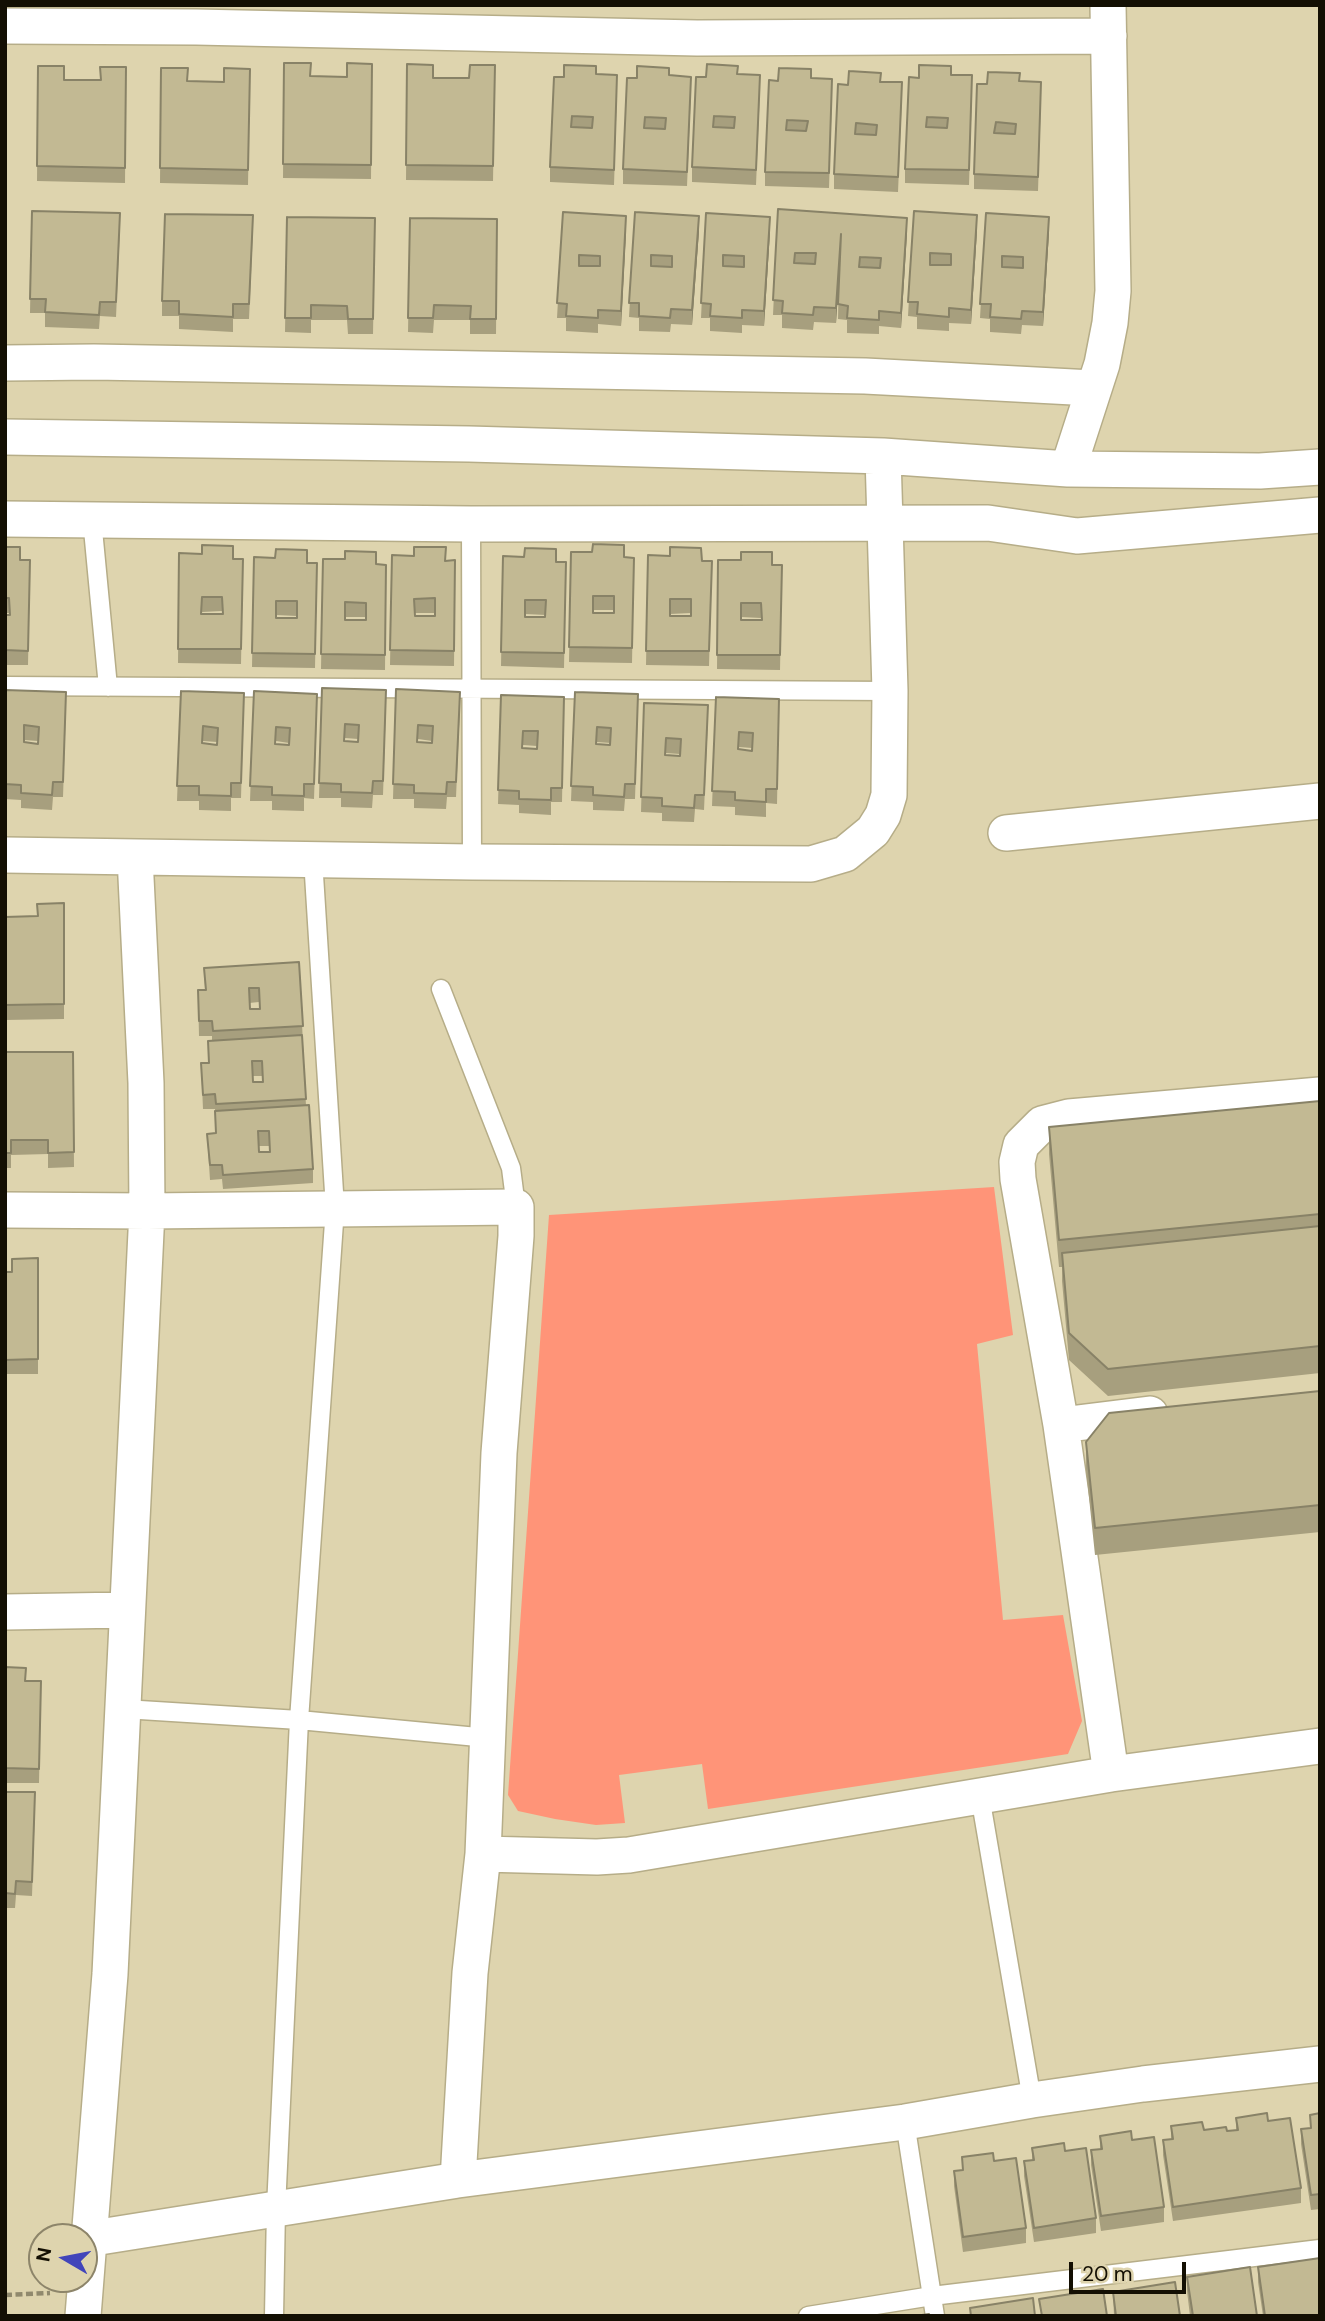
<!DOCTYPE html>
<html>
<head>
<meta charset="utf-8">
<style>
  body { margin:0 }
  #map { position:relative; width:1325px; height:2321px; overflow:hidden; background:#ded4ae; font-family:"DM Sans",sans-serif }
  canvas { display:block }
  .frame { position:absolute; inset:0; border:7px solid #130f03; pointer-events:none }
  .north { position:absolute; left:28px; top:2223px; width:70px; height:70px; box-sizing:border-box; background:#ded4ae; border:2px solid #8d856a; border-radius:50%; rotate:280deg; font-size:19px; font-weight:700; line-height:28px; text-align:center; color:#130f03 }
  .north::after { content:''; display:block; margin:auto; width:24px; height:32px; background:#4245ba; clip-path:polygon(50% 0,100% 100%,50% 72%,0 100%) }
  .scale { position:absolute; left:1069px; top:2262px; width:117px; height:32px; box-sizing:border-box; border:4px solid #130f03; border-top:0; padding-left:9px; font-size:21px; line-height:24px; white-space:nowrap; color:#130f03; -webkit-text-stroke:5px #ded4ae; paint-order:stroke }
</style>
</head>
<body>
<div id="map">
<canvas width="1325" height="2321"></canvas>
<div class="frame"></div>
<div class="north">N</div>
<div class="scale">20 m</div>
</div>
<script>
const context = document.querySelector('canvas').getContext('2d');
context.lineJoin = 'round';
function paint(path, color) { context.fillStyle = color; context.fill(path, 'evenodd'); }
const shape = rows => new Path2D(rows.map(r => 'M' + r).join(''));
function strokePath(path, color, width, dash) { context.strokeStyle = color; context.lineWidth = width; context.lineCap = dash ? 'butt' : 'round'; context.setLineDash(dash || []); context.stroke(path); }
paint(shape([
  [994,1187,1013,1335,977,1344,1003,1620,1063,1615,1082,1721,1068,1754,708,1809,702,1764,619,1775,625,1823,596,1825,555,1819,518,1811,508,1795,549,1215]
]), '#ff9478');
const service = shape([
  [92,519,108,687],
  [471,524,472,862],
  [5,686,890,691],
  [441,989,511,1168,516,1207],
  [124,1709,299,1720,488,1738],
  [980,1796,1032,2100],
  [905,2122,935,2316],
  [274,2316,276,2208,299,1720,335,1208,313,859],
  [808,2316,932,2296,1320,2249]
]);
const minor = shape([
  [5,26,196,27,697,38,1109,36],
  [5,363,94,362,865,376,1092,388],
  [5,437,469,444,883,456,1068,469,1260,471,1320,467],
  [1068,469,1102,364,1110,323,1113,291,1108,5],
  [5,519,471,524,988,523,1077,536,1320,515],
  [1006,833,1320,801],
  [5,855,472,862,811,864,845,854,873,831,883,815,889,795,890,691,883,456],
  [5,1210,147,1211,516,1207,516,1236,499,1453,483,1854,470,1973,458,2180],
  [1061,1425,1150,1414],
  [5,1612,127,1610],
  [1111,1774,1061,1425,1018,1179,1017,1162,1021,1145,1042,1124,1069,1117,1320,1095],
  [483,1854,597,1857,629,1855,1111,1774,1320,1746],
  [87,2239,458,2180,905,2122,1032,2100,1143,2084,1320,2064],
  [83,2316,110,1974,147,1211,146,1083,135,857]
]);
strokePath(service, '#b6ad88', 21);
strokePath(minor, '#b6ad88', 38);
strokePath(shape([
  [5,2295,50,2293]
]), '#90896d', 4.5, [7, 3.5]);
strokePath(service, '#fff', 18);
strokePath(minor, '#fff', 35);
paint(shape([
  [284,63,311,76,347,77,372,64,371,179,283,178],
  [407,64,433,78,469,78,495,65,493,181,406,180],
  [38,66,64,80,100,80,126,67,125,183,37,181],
  [161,68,188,81,224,82,250,69,248,185,160,183],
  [596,74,617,90,614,185,550,182,550,167,564,77],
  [738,74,760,90,756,185,692,182,692,167,706,77],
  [669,75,691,91,687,186,623,184,623,169,637,78],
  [951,75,972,90,969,185,905,183,905,169,919,78],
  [811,78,832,94,829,188,765,186,765,172,778,81],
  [1019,81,1041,96,1038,191,974,189,974,174,987,84],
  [881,82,902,97,898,192,834,189,834,174,848,85],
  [778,209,907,232,901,328,879,326,879,334,847,333,847,320,838,319,839,273,836,323,814,322,813,330,782,328,782,315,773,315],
  [32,211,120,228,116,317,100,316,99,329,45,327,45,313,30,313],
  [914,211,977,230,971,324,949,323,949,331,917,329,917,317,908,316],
  [563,212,626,231,621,326,598,324,598,333,566,331,566,318,557,318],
  [635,212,699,231,692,325,671,324,670,332,639,331,639,318,629,317],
  [706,213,770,231,764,326,742,325,742,333,710,331,710,318,701,318],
  [986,213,1049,232,1043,326,1022,325,1021,334,990,332,990,319,980,318],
  [287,217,375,218,373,334,348,334,347,320,311,320,311,333,285,332],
  [410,218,497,219,496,334,470,334,470,320,434,320,433,333,408,332],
  [253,230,249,319,233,319,233,332,179,329,179,316,162,316,162,301],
  [5,547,20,560,30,560,28,665,5,665,5,615,9,615,9,613,5,613],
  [571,552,634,558,632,663,569,662],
  [593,610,614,610,614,613,593,613],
  [179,553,233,559,243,559,241,664,178,663],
  [222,611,222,614,202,614,202,612],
  [392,555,446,561,455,560,454,666,390,665],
  [415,613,435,613,435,616,415,616],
  [648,555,702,561,712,561,709,666,646,665],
  [691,613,691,616,670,616,670,614],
  [503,556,566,562,564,668,501,666],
  [525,614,546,615,545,617,525,617],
  [254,557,317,563,315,668,252,667],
  [276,615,297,616,297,618,276,618],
  [323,559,345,559,386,565,385,670,321,669],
  [345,617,366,617,366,620,345,620],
  [718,560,782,565,780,670,717,669],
  [741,617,761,618,761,620,741,620],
  [322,688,386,705,383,795,373,795,372,808,341,807,341,798,319,798],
  [345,738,358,739,358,742,345,741],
  [396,689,460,707,456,797,447,797,446,809,414,808,414,799,393,799],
  [418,739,432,741,432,743,418,742],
  [5,690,66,706,63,797,53,797,52,810,21,808,21,800,5,799],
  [24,740,38,741,38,744,24,742],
  [181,691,244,693,241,798,231,798,231,811,199,810,199,801,177,801],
  [203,741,217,742,217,745,203,744],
  [254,691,317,708,314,799,304,798,304,811,272,810,272,801,250,801],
  [276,741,289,743,289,745,276,744],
  [575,692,638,708,635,799,625,799,624,811,593,810,593,802,571,801],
  [597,742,611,743,610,745,596,744],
  [501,695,564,697,562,802,551,802,551,815,519,813,519,805,498,804],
  [523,745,537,746,537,749,523,748],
  [716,697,779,699,777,804,766,803,766,817,735,815,735,807,712,806],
  [739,747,752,748,752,751,738,749],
  [644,703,708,719,704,810,695,809,694,822,662,821,662,813,641,812],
  [666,753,680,754,680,756,666,755],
  [64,903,64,1019,5,1020,5,917,37,916],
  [299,962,306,1106,313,1169,313,1183,223,1189,222,1179,210,1180,207,1134,215,1133,215,1109,203,1109,201,1063,208,1063,208,1041,212,1040,212,1036,199,1036,198,990,205,990,204,968],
  [259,1002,260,1009,250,1009,249,1003],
  [252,1076,262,1076,263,1082,253,1082],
  [259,1146,269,1146,269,1152,259,1152],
  [5,1052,73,1052,74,1167,48,1168,48,1154,11,1155,11,1168,5,1168],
  [1320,1101,1320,1373,1108,1396,1069,1360,1062,1281,1062,1267,1059,1267,1049,1154,1049,1127],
  [38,1258,38,1374,5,1374,5,1272,12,1272],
  [1320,1391,1320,1532,1095,1555,1086,1469,1086,1442],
  [5,1667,26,1681,41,1681,39,1783,5,1783],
  [5,1792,35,1807,32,1896,16,1895,15,1908,5,1908],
  [1320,2113,1320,2209,1311,2210,1301,2144,1301,2129,1310,2128,1310,2115],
  [1236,2118,1268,2121,1301,2188,1301,2203,1173,2221,1163,2155,1163,2140,1171,2139,1171,2126,1227,2131,1236,2130],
  [1100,2136,1132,2140,1164,2207,1164,2222,1101,2231,1091,2165,1091,2150,1100,2149],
  [1032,2148,1065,2151,1096,2218,1096,2233,1034,2242,1024,2176,1024,2161,1032,2160],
  [962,2157,994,2161,1026,2228,1026,2243,963,2252,954,2186,954,2171,962,2170],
  [1258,2267,1320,2316,1263,2316,1258,2282],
  [1187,2277,1257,2316,1190,2316,1187,2291],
  [1113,2292,1180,2316,1114,2316]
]), '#a79f7e');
paint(shape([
  [977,215,977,230,971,324,971,310],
  [626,216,626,231,621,326,621,311],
  [699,216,699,231,692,325,692,310],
  [770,217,770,231,764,326,764,311],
  [1049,217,1049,232,1043,326,1043,312],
  [907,218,907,232,901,328,901,313],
  [841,248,836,323,836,308]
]), '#888267');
const building = shape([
  [284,63,311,63,310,76,347,77,347,63,372,64,371,165,283,164,284,63],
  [407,64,433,65,433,78,469,78,470,65,495,65,493,166,406,165,407,64],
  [707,64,738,66,737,74,760,75,756,170,692,167,696,77,706,77,707,64],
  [714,116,735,117,734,128,713,127,714,116],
  [564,65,596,66,596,74,617,75,614,170,550,167,554,77,564,77,564,65],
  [572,116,593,117,592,128,571,127,572,116],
  [919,65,951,66,951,75,972,75,969,170,905,169,909,77,919,78,919,65],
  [927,117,948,118,947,128,926,127,927,117],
  [38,66,64,66,64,80,101,80,100,67,126,67,125,168,37,166,38,66],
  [637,66,669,68,669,75,691,77,687,172,623,169,627,78,637,78,637,66],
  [645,117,666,118,665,129,644,128,645,117],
  [161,68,188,68,187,81,224,82,224,68,250,69,248,170,160,168,161,68],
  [779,68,811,69,811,78,832,79,829,173,765,172,769,80,778,81,779,68],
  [787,120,808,121,806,131,786,130,787,120],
  [849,71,881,73,880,82,902,82,898,177,834,174,838,84,848,85,849,71],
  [856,123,877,125,876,135,855,134,856,123],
  [988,72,1020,73,1019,81,1041,82,1038,177,974,174,977,84,987,84,988,72],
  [996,122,1016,124,1015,134,994,133,996,122],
  [778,209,907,218,901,313,879,311,879,320,847,318,848,306,838,304,841,234,836,308,814,307,813,315,782,313,783,301,773,300,778,209],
  [795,253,816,253,815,264,794,263,795,253],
  [860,257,881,258,880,268,859,267,860,257],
  [32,211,120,213,116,302,100,302,99,315,45,312,46,299,30,299,32,211],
  [914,211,977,215,971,310,949,308,949,317,917,314,918,302,908,302,914,211],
  [930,253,951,254,951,265,930,265,930,253],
  [563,212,626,216,621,311,598,310,598,318,566,316,567,304,557,303,563,212],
  [579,255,600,256,600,266,579,266,579,255],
  [635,212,699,216,692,310,671,309,670,318,639,316,639,303,629,303,635,212],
  [651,255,672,256,672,267,651,266,651,255],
  [706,213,770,217,764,311,742,310,742,318,710,316,711,304,701,303,706,213],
  [723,255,744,256,744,267,723,266,723,255],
  [986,213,1049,217,1043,312,1022,311,1021,319,990,317,991,304,980,304,986,213],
  [1002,256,1023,257,1023,268,1002,267,1002,256],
  [165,214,253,215,249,304,233,304,233,317,179,314,179,301,162,301,165,214],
  [287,217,375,218,373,319,348,319,347,306,311,305,311,318,285,318,287,217],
  [410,218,497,219,496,319,470,319,471,306,434,305,433,318,408,318,410,218],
  [593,544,624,545,624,557,634,558,632,648,569,647,571,552,592,552,593,544],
  [593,596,614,596,614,613,593,613,593,596],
  [202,545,233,546,233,559,243,559,241,649,178,649,179,553,202,554,202,545],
  [202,597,222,597,223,614,201,614,202,597],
  [5,547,20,547,20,560,30,560,28,651,5,650,5,615,10,615,9,598,5,598,5,547],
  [414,547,446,547,445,561,455,560,454,651,390,650,392,555,414,556,414,547],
  [435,598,435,616,415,616,414,599,435,598],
  [670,547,701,548,702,561,712,561,709,651,646,651,648,555,670,556,670,547],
  [670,599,691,599,691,616,670,616,670,599],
  [525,548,556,549,556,562,566,562,564,653,501,652,503,556,524,557,525,548],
  [525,600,546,600,545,617,525,617,525,600],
  [276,549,307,550,307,563,317,563,315,654,252,653,254,557,275,558,276,549],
  [276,601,297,601,297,618,276,618,276,601],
  [345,551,376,552,376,564,386,565,385,655,321,654,323,559,345,559,345,551],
  [345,602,366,603,366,620,345,620,345,602],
  [741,552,772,552,772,565,782,565,780,655,717,655,718,560,741,560,741,552],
  [741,603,761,603,762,620,741,620,741,603],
  [322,688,386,690,383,781,373,781,372,793,341,792,341,784,319,783,322,688],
  [345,724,359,725,358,742,344,741,345,724],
  [396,689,460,692,456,782,447,782,446,794,414,793,414,785,393,784,396,689],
  [418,725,433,726,432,743,417,742,418,725],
  [5,690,66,692,63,782,53,782,52,795,21,793,21,785,5,784,5,690],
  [24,725,39,727,38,744,24,742,24,725],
  [181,691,244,693,241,783,231,783,231,796,199,795,199,786,177,786,181,691],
  [203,726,218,728,217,745,202,743,203,726],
  [254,691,317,694,314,784,304,784,304,796,272,795,272,787,250,786,254,691],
  [276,727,290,728,289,745,275,744,276,727],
  [575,692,638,694,635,784,625,784,624,797,593,795,593,787,571,786,575,692],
  [597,727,611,728,610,745,596,744,597,727],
  [501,695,564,697,562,788,551,788,551,800,519,799,519,791,498,790,501,695],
  [523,731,538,731,537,749,522,748,523,731],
  [716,697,779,699,777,789,766,789,766,802,735,800,735,792,712,791,716,697],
  [739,732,753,733,752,751,738,749,739,732],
  [644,703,708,705,704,795,695,795,694,808,662,806,662,798,641,797,644,703],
  [666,738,681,739,680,756,665,755,666,738],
  [64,903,64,1004,5,1005,5,917,38,916,37,904,64,903],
  [299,962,303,1026,213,1031,212,1021,199,1021,198,990,206,990,204,968,299,962],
  [249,988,259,988,260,1009,250,1009,249,988],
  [302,1035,306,1099,216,1104,215,1094,203,1095,201,1063,209,1063,208,1041,302,1035],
  [252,1061,262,1061,263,1082,253,1082,252,1061],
  [5,1052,73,1052,74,1152,48,1153,48,1140,11,1140,11,1153,5,1153,5,1052],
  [1320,1101,1320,1214,1059,1240,1049,1127,1320,1101],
  [309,1105,313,1169,223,1175,222,1165,210,1165,207,1134,216,1133,215,1111,309,1105],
  [258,1131,269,1131,270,1152,259,1152,258,1131],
  [1320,1226,1320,1346,1108,1369,1069,1333,1062,1253,1320,1226],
  [38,1258,38,1359,5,1360,5,1272,12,1272,12,1259,38,1258],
  [1320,1391,1320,1505,1095,1528,1086,1442,1109,1413,1320,1391],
  [5,1667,26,1668,25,1681,41,1681,39,1769,5,1768,5,1667],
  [5,1792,35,1792,32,1882,16,1881,15,1894,5,1893,5,1792],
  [1267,2113,1268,2121,1290,2118,1301,2188,1173,2207,1163,2140,1173,2139,1171,2126,1202,2122,1204,2130,1226,2127,1227,2131,1238,2130,1236,2118,1267,2113],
  [1320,2113,1320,2194,1311,2195,1301,2129,1311,2128,1310,2115,1320,2113],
  [1131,2131,1132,2140,1154,2137,1164,2207,1101,2216,1091,2150,1102,2149,1100,2136,1131,2131],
  [1064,2143,1065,2151,1086,2148,1096,2218,1034,2228,1024,2161,1034,2160,1032,2148,1064,2143],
  [993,2153,994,2161,1016,2158,1026,2228,963,2237,954,2171,963,2170,962,2157,993,2153],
  [1320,2258,1320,2316,1265,2316,1258,2267,1320,2258],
  [1250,2267,1257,2316,1193,2316,1187,2277,1250,2267],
  [1175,2282,1180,2316,1116,2316,1113,2292,1175,2282],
  [1103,2289,1107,2316,1042,2316,1039,2299,1103,2289],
  [1033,2298,1035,2316,971,2316,970,2308,1033,2298],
  [929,2314,929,2316,914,2316,929,2314]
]);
paint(building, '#c2b993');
strokePath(building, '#888267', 2);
</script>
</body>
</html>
